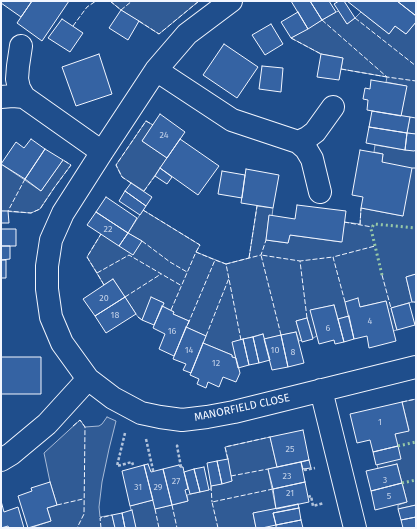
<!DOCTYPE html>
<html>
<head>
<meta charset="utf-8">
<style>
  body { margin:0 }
  #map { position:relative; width:417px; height:529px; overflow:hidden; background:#1f4e8c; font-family:"Fira Sans",sans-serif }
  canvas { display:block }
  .frame { position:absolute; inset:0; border:2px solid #f2f6ff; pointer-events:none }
</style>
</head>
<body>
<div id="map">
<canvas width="417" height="529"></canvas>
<div class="frame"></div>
</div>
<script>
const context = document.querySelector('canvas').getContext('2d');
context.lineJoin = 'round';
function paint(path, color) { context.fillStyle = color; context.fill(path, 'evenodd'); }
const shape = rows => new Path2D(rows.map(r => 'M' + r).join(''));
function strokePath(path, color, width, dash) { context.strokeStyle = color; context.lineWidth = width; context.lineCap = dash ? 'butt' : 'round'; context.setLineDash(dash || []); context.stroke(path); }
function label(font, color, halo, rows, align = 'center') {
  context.font = font + ' "Fira Sans",sans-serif'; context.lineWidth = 3; context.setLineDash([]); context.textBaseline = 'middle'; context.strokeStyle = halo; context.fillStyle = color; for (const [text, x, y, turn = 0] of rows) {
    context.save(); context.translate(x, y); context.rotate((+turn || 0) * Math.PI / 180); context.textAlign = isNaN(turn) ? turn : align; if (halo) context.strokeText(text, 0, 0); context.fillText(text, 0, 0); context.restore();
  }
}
const built = shape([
  [110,1,199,1,159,34,121,10,110,1],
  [339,11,347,24,355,18,361,12,389,34,395,26,406,34,416,22,416,134,407,133,410,117,401,116,406,86,386,82,387,77,341,69,343,58,321,54,291,38,336,12,339,11],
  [146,121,153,125,142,141,167,158,144,191,122,177,116,165,146,121],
  [375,145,405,150,416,150,416,274,406,277,412,302,391,308,397,330,393,331,386,301,360,307,349,316,338,319,334,305,311,310,317,336,313,338,307,318,296,321,302,340,299,341,296,332,264,339,263,334,233,342,236,358,232,357,232,355,203,343,206,336,186,327,189,321,173,314,174,312,162,306,164,303,152,298,142,320,138,317,113,279,104,285,87,257,101,234,142,241,128,233,143,210,200,245,196,252,226,264,249,258,257,206,273,208,272,216,269,216,266,240,288,243,290,235,341,242,344,222,360,224,361,208,403,216,382,162,383,154,374,152,375,145],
  [63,160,71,165,54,188,40,209,31,213,1,211,1,164,41,191,63,160],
  [416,399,416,505,398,509,398,505,407,502,397,464,378,469,377,464,395,434,409,430,402,402,416,399],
  [107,417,116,421,109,449,102,482,99,507,100,517,112,515,115,528,30,528,51,521,47,508,57,505,50,482,44,453,80,420,85,427,99,426,102,424,107,417],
  [270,437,277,467,268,469,276,509,253,513,256,528,136,528,130,506,153,500,155,509,172,505,188,501,187,495,211,489,211,486,232,481,225,447,270,437]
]);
paint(built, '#305b95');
strokePath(built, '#a8bbd7', 1);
const building = shape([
  [1,1,32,1,21,17,1,3,1,1],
  [32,1,69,1,42,41,17,23,32,1],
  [291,1,310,1,322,20,308,29,291,1],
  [310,1,329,1,336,12,322,20,310,1],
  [339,1,344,1,355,18,347,24,334,4,339,1],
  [347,1,397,1,416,16,416,22,406,34,395,26,389,34,347,1],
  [397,1,416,1,416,13,415,15,397,1],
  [121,10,139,21,128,40,109,28,121,10],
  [298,12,308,29,291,38,281,22,298,12],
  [62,19,83,33,70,52,48,38,62,19],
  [271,24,283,44,265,55,252,35,271,24],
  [224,44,258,67,237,98,203,75,224,44],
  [99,54,112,94,76,106,62,67,99,54],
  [321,54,343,58,339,80,317,77,321,54],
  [262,66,283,68,281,92,259,89,262,66],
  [371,80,407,86,401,116,367,110,368,100,363,99,365,88,370,89,371,80],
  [372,111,410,117,407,133,369,127,372,111],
  [160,114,185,132,167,158,142,141,160,114],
  [369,127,407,133,405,150,366,143,369,127],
  [407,133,416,134,416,150,414,151,405,150,407,133],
  [31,139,45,149,25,179,1,164,16,142,24,148,31,139],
  [180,139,219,166,198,195,160,168,180,139],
  [45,149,63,160,41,191,25,179,45,149],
  [360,150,383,154,382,162,412,168,403,216,361,208,363,197,352,195,360,150],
  [160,168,172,177,167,184,155,176,160,168],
  [246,169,279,175,273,208,241,203,246,169],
  [222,171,245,175,242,198,218,194,222,171],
  [131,183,152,197,146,206,125,191,131,183],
  [125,191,146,206,140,215,119,201,125,191],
  [106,197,137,218,128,233,96,212,106,197],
  [297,205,346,211,342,242,290,235,288,243,266,240,269,215,295,219,297,205],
  [1,211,8,211,9,223,1,223,1,211],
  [96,212,128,233,119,246,87,225,96,212],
  [1,229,16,229,16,246,1,246,1,229],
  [128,233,142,241,133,255,119,246,128,233],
  [1,246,10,246,10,259,1,260,1,246],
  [1,260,6,260,6,278,1,278,1,260],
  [416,274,416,305,415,302,412,302,406,277,416,274],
  [113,279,125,297,95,316,83,299,113,279],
  [125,297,136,314,106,333,95,316,125,297],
  [151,297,164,303,154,325,142,320,151,297],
  [358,298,360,307,386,301,396,341,369,348,367,336,354,339,345,302,358,298],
  [409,303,415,325,397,330,391,308,409,303],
  [334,305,344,342,335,344,334,340,319,344,310,310,334,305],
  [162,306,174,312,173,314,189,321,174,356,159,349,165,334,153,328,162,306],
  [349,316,354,339,344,342,338,319,349,316],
  [307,318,313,339,302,342,296,321,307,318],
  [186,327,206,336,191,373,183,370,186,364,173,359,186,327],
  [296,332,304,363,288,367,281,335,296,332],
  [263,334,270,360,259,363,253,337,263,334],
  [281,335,288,367,272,370,264,339,281,335],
  [253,337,259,363,249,365,243,339,253,337],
  [243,339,249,365,238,368,232,342,243,339],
  [203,343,232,355,232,357,236,358,240,373,236,382,223,377,219,387,208,382,206,388,197,384,199,379,190,375,203,343],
  [1,357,41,357,41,394,1,394,1,357],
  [402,402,409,431,395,434,398,446,373,452,370,440,357,443,350,414,402,402],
  [303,430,309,460,277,467,270,437,303,430],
  [398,446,401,459,376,465,373,452,398,446],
  [228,459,232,481,222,484,217,461,228,459],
  [309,460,311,468,303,469,301,462,309,460],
  [217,461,222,484,211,486,207,463,217,461],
  [301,462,305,482,273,489,268,469,301,462],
  [148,464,151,472,163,469,172,505,155,509,144,465,148,464],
  [397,464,402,483,371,491,366,471,397,464],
  [144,465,153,500,130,506,122,471,144,465],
  [179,465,180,467,183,467,184,472,188,489,185,490,188,501,172,505,163,469,179,465],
  [204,467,209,490,200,492,194,469,204,467],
  [194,469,200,492,190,494,184,472,194,469],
  [50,482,57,505,47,508,51,521,28,528,18,496,32,491,31,488,50,482],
  [305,482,309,502,276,509,273,489,305,482],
  [402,483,407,502,375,510,371,491,402,483],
  [1,501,4,512,18,507,24,528,9,528,8,526,1,528,1,501],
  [298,504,299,508,273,513,276,525,262,528,256,528,253,513,298,504],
  [416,505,416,517,401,520,398,509,416,505],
  [299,508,301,520,276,525,273,513,299,508],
  [132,510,136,528,125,528,122,513,132,510],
  [122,513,125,528,115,528,112,515,122,513],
  [416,517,416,528,403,528,401,520,416,517],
  [301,520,303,528,276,528,276,525,301,520]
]);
paint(building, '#3563a3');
strokePath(building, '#f2f6ff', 1);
const minor = shape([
  [231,1,187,34,156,70,102,152,63,213,51,240,47,266,47,289,51,317,62,343,88,379,113,398,141,413,160,417,182,420,207,417,234,412,416,367],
  [21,46,18,66,17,79,19,88,24,97],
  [156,70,232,120,298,142,306,149,312,159,320,192],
  [1,97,13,96,24,97,102,152],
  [298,142,307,138,315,132,333,107],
  [321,390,355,528],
  [1,460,11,454,47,424,88,379]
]);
strokePath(minor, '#f2f6ff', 24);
strokePath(shape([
  [125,433,117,466,132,462,133,465],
  [146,439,153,470,151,470],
  [178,445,177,446,181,467],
  [305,469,305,470,315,468],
  [308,497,311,496,313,506,324,503]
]), '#b3c4dc', 2.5, [3, 2]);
strokePath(minor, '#1f4e8c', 22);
strokePath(shape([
  [382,275,371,229,374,224,416,228],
  [398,446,416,442],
  [402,483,416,480]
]), '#97c8a6', 3, [2, 3]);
strokePath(shape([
  [110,1,121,10,132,1],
  [355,18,416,66],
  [322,20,387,77,416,81],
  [139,21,159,34,199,1],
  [73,26,87,7,96,1],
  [291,38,321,54],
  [341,69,387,77],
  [410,117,416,118],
  [412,168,416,168],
  [25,179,8,211,31,213,40,209,54,188,71,165,63,160],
  [131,183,122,177,116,165,146,121,153,125],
  [144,191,155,176],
  [143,210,200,245,196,252],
  [344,222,372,227],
  [360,225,361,208],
  [142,241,170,262,187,272],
  [249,258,257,206],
  [97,273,87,257,101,234],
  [382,275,391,308],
  [104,285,97,273,129,255,182,286],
  [125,297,161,274],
  [345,302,333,257,375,246],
  [171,310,196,252,215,260],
  [138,317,142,320],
  [307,318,300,261,333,257],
  [188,324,215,260,226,264],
  [281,335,261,255,300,261],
  [206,336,229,278],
  [241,340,226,264,261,255,266,240],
  [402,402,416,399],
  [73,426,80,420,85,427,84,514,77,528],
  [228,459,225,447,270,437],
  [231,476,268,469],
  [211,486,212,502],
  [57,505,83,499],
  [172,505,177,528],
  [155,509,159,528],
  [101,528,100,518,112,515],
  [218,528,212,502,273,489]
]), '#f2f6ff', 1, [5, 2]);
label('9px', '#c3d1e8', null, [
  ["24",164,135],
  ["22",108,229],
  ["20",104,298],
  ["18",115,315],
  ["4",370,321],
  ["6",328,328],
  ["16",172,331],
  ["14",189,350],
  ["10",275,350],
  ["8",293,352],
  ["12",216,363],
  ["1",380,422],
  ["25",290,449],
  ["23",287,476],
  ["3",385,480],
  ["27",176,481],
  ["31",138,487],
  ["29",158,487],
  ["21",290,493],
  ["5",389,496]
]);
label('11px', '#f2f6ff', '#1f4e8c', [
  ["MANORFIELD CLOSE",242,408,-12]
]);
</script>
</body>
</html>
